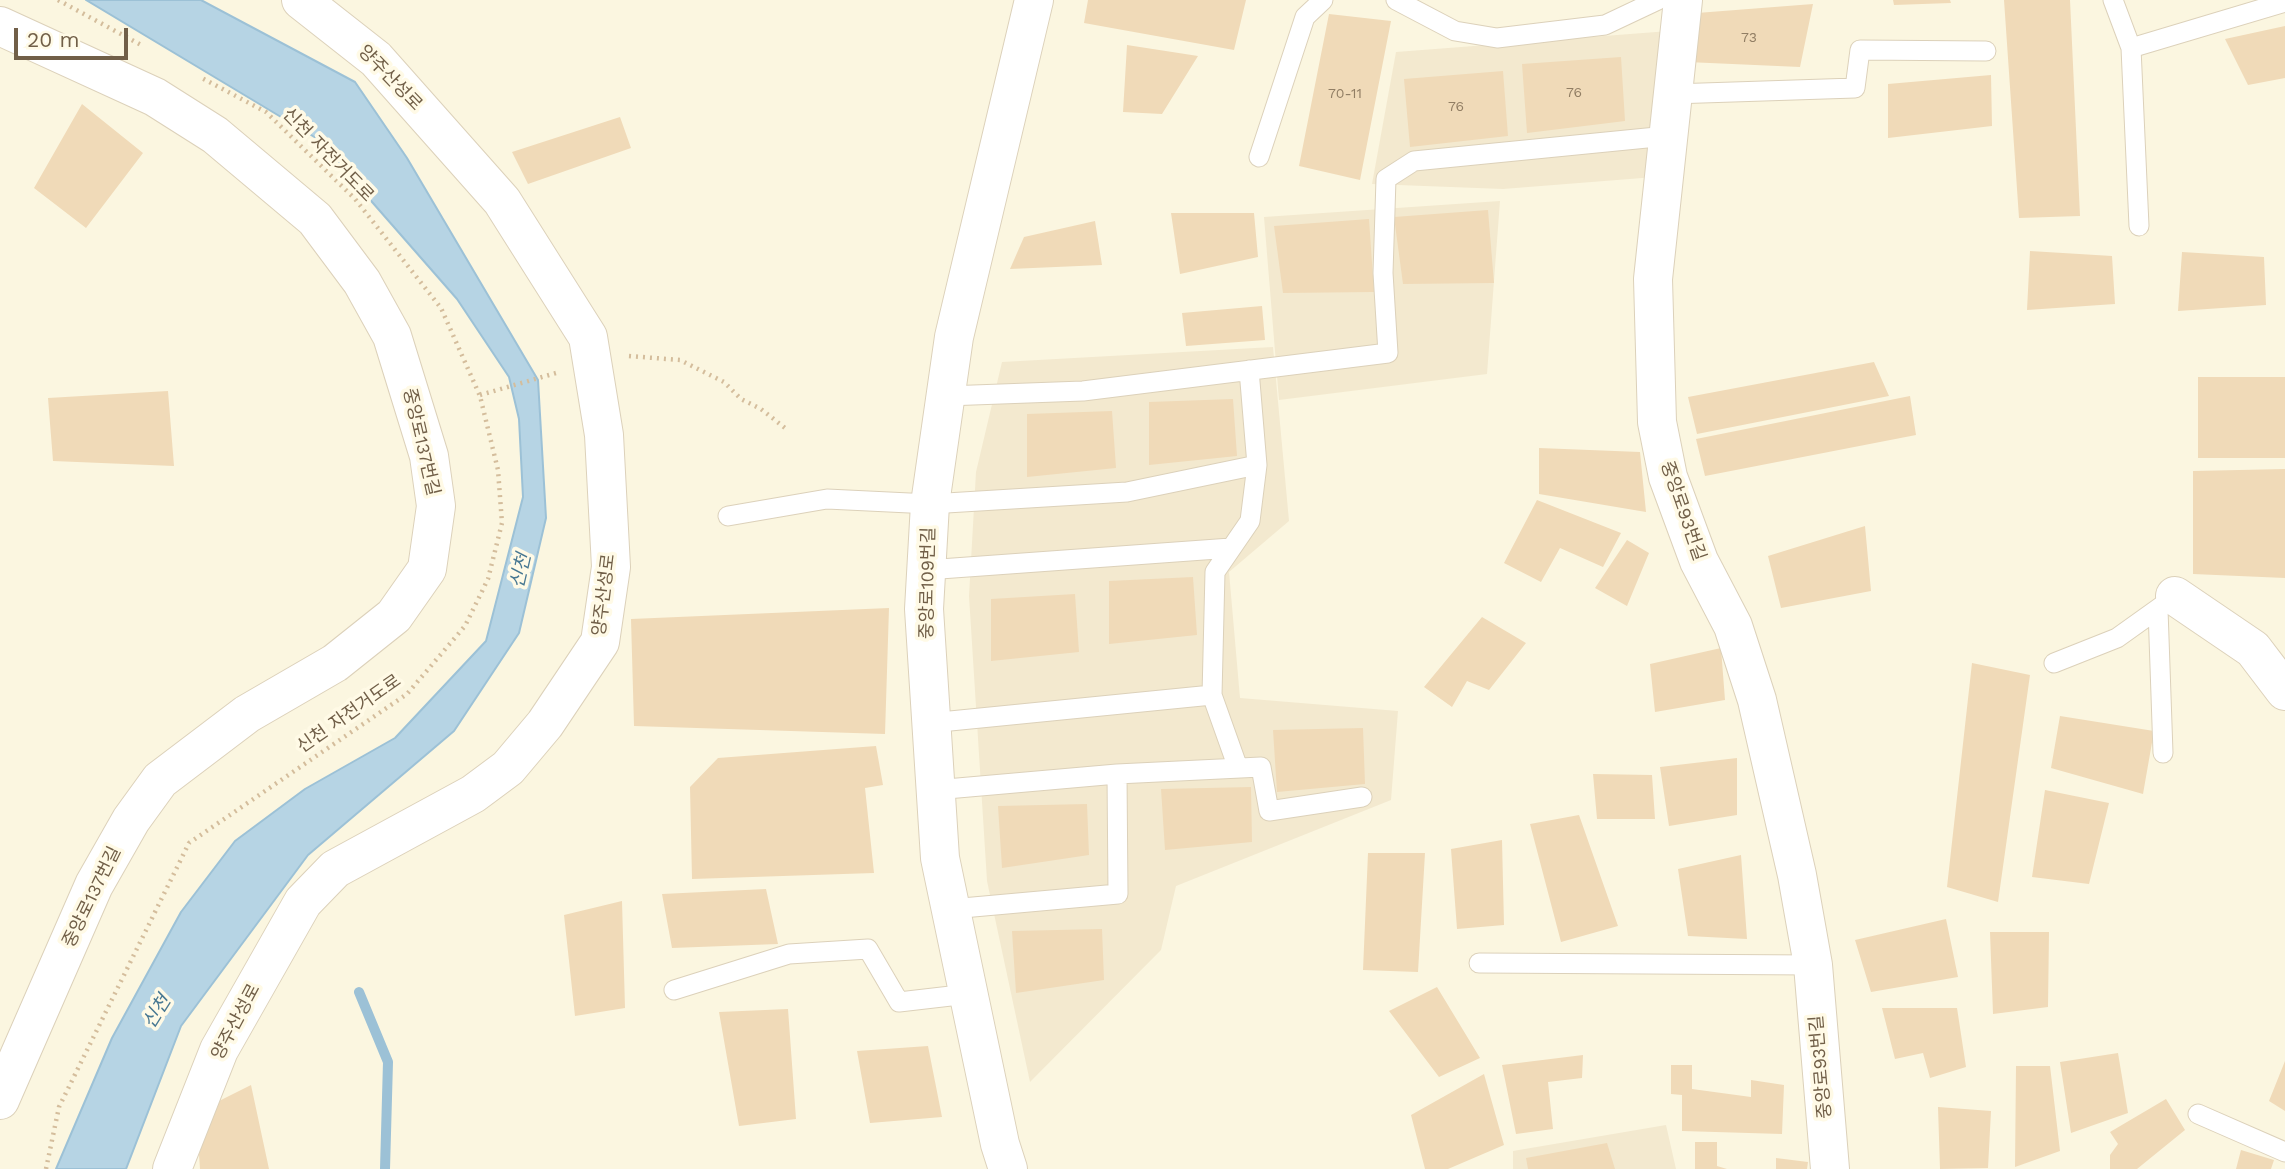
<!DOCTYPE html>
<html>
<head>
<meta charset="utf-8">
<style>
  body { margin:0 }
  #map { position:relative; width:2285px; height:1169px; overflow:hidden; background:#fbf6e0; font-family:"Work Sans",sans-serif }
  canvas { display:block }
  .scale { position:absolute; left:14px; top:28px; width:114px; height:32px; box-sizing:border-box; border:4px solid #715f48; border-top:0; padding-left:9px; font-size:21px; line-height:24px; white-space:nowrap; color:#715f48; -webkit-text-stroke:5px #fffae6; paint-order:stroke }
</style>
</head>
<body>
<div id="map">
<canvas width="2285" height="1169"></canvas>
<div class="scale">20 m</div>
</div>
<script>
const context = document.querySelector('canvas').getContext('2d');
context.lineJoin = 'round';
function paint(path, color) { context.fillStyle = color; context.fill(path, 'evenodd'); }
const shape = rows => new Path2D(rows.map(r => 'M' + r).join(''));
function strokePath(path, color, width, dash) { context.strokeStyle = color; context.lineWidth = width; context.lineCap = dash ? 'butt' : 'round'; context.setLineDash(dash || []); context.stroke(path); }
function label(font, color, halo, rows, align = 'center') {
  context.font = font + ' "Work Sans","Noto Sans KR",sans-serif'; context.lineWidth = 7; context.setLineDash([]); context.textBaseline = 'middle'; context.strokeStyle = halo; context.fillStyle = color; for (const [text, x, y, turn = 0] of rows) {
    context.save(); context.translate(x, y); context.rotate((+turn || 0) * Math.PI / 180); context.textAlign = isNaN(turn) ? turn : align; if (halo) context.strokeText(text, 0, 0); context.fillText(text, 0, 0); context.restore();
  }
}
paint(shape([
  [1669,31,1655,177,1503,189,1372,184,1396,52],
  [1500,201,1487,374,1279,400,1264,217],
  [1273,347,1289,521,1229,572,1240,698,1398,711,1391,800,1176,886,1161,950,1030,1082,987,881,969,596,976,472,1002,362],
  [1666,1125,1676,1169,1513,1169,1513,1151]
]), '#f3e9cf');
const water = shape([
  [86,0,201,0,355,82,407,158,538,380,546,518,519,633,454,731,308,855,181,1026,126,1169,56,1169,112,1038,181,912,235,841,305,789,395,738,486,641,523,497,519,419,509,377,457,299,316,138,86,0]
]);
paint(water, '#b6d4e4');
strokePath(water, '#9cc1d6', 2);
strokePath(shape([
  [359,992,388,1062,385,1169]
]), '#9cc1d6', 10);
paint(shape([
  [1088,0,1246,0,1234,50,1084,23],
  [1893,0,1950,0,1951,3,1894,5],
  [2004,0,2070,0,2080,216,2019,218],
  [1813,4,1800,67,1687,62,1697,13],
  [1329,14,1391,21,1360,180,1299,166],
  [2285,26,2285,78,2248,85,2225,39],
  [1127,45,1198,56,1162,114,1123,112],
  [1621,57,1625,121,1527,133,1522,64],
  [1503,71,1508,136,1410,147,1404,79],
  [1991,75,1992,126,1888,138,1888,84],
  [82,104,143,153,86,228,34,188],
  [620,117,631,148,528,184,512,152],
  [1488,210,1494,283,1403,284,1394,217],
  [1171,213,1254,213,1258,257,1180,274],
  [1369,219,1374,292,1283,293,1274,226],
  [1095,221,1102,265,1010,269,1024,237],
  [2030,251,2112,256,2115,304,2027,310],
  [2182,252,2264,257,2266,305,2178,311],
  [1262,306,1265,340,1186,346,1182,313],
  [1874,362,1889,396,1697,434,1688,397],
  [2198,377,2285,377,2285,458,2198,458],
  [168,391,174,466,53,461,48,398],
  [1910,396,1916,435,1705,476,1696,439],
  [1233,399,1237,456,1149,465,1149,402],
  [1112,411,1116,468,1027,477,1027,414],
  [1539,448,1640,452,1646,512,1539,494],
  [2285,469,2285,578,2193,574,2193,471],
  [1537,500,1621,533,1603,567,1560,548,1541,582,1504,563],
  [1865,526,1871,591,1781,608,1768,556],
  [1627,540,1649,553,1627,606,1595,588],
  [1193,577,1197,635,1109,644,1109,581],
  [1075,594,1079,652,991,661,991,599],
  [889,608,885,734,634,726,631,619],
  [1482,617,1526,643,1489,690,1467,681,1452,707,1424,687],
  [1721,648,1725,700,1655,712,1650,664],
  [1972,663,2030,675,1998,902,1947,887],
  [2060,716,2154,731,2143,794,2051,768],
  [1363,728,1365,784,1277,792,1273,730],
  [876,746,883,785,865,788,874,873,692,879,690,787,718,758],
  [1737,758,1737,815,1669,826,1660,767],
  [1593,774,1652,775,1655,819,1597,819],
  [1251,787,1252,842,1165,850,1161,789],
  [2045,790,2109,803,2089,884,2032,877],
  [1087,804,1089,855,1002,868,998,806],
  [1579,815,1618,926,1561,942,1530,824],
  [1502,840,1504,925,1457,929,1451,849],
  [1368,853,1425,853,1418,972,1363,970],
  [1741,855,1747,939,1688,936,1678,869],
  [766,889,778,944,672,948,662,894],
  [622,901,625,1008,575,1016,564,915],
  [1946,919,1958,977,1871,992,1855,940],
  [1102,929,1104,980,1016,993,1012,931],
  [1990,932,2049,932,2048,1007,1993,1014],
  [1437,987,1480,1058,1439,1077,1389,1011],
  [1882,1008,1957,1008,1966,1067,1930,1078,1923,1053,1895,1059],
  [788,1009,796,1119,739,1126,719,1012],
  [928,1046,942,1117,870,1123,857,1051],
  [2118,1053,2128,1113,2071,1133,2060,1062],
  [1583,1055,1582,1078,1548,1082,1553,1129,1516,1134,1502,1065],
  [2285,1061,2285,1111,2269,1101],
  [1671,1065,1692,1065,1692,1089,1751,1097,1751,1080,1784,1085,1782,1134,1682,1131,1682,1095,1671,1094],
  [2016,1066,2050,1066,2060,1151,2015,1167],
  [1484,1074,1504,1145,1448,1169,1425,1169,1411,1115],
  [251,1085,269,1169,200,1169,199,1154,217,1102],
  [2166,1099,2185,1130,2137,1169,2110,1169,2110,1155,2118,1144,2110,1132],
  [1938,1107,1991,1111,1988,1168,1940,1169],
  [1695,1142,1717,1142,1717,1166,1727,1169,1695,1169],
  [1607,1143,1615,1169,1528,1169,1526,1158],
  [2241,1150,2274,1160,2271,1169,2236,1169],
  [1776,1158,1808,1162,1807,1169,1776,1169]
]), '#f0dab8');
const service = shape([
  [1396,0,1455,31,1497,38,1605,25,1658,0],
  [2113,0,2131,48],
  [1672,94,1855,88,1860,50,1986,51],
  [1259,157,1305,17,1323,0],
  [2139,226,2131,48,2285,2],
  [946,396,1083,391,1388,353,1383,273,1386,179,1414,161,1667,136],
  [728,516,827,499,930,504,1127,492,1257,465,1249,370],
  [926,570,1231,548],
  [2158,609,2163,753],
  [2054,663,2117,638,2166,603],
  [930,723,1212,695],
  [1238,768,1212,695,1215,572,1250,521,1257,465],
  [935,790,1117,774,1261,767,1269,811,1362,797],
  [951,909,1118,894,1117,774],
  [1479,963,1813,965],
  [674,990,789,954,868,949,899,1002,968,994],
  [2198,1114,2285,1152]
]);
const minor = shape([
  [1683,0,1653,279,1657,422,1668,477,1699,561,1733,626,1757,700,1797,875,1813,965,1830,1169],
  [0,26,155,97,215,135,315,219,362,282,392,336,429,456,436,506,427,569,394,616,335,663,247,714,160,780,131,820,94,885,0,1100],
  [2175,596,2253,649,2285,691],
  [172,1169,219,1050,303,902,335,869,473,794,508,768,545,724,600,642,611,567,604,435,588,337,502,201,376,59,301,0],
  [1008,1169,1000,1144,940,858,924,609,930,504,954,337,1034,0]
]);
strokePath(service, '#dcd1ba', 21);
strokePath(minor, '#dcd1ba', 40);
strokePath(shape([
  [58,0,143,46],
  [629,356,680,360,724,382,741,399,761,409,785,428],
  [480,395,556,373],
  [46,1169,59,1107,189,843,407,694,465,626,488,579,502,523,498,470,480,396,441,308,355,199,266,112,200,77]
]), '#d4bd9c', 4.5, [2, 5]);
strokePath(service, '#fff', 19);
strokePath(minor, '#fff', 38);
label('14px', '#917e64', null, [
  ["73",1749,38],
  ["76",1574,93],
  ["70-11",1345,94],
  ["76",1456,107]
]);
label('18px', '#715f48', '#fffae6', [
  ["양주산성로",390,78,46],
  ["신천 자전거도로",328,155,46],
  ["중앙로137번길",421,442,77],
  ["중앙로93번길",1683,511,71],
  ["중앙로109번길",928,583,-89],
  ["양주산성로",604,595,-83],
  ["신천 자전거도로",349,714,-35],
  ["중앙로137번길",92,897,-64],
  ["양주산성로",236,1022,-62],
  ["중앙로93번길",1821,1067,-95]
]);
label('italic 19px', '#487892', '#fffae6', [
  ["신천",521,571,-77],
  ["신천",157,1012,-58]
]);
</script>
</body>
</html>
